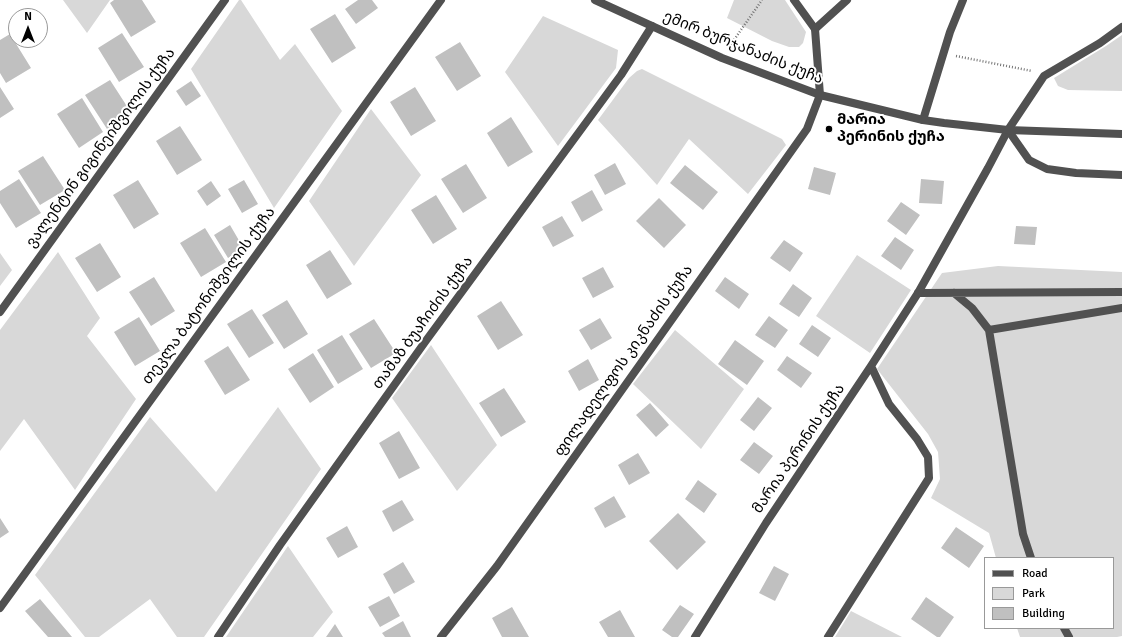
<!DOCTYPE html>
<html>
<head>
<meta charset="utf-8">
<style>
  body { margin:0 }
  #map { position:relative; width:1122px; height:637px; overflow:hidden; background:#fff; font-family:Signika,sans-serif }
  canvas { display:block }
  .legend { position:absolute; left:984px; top:557px; width:130px; height:72px; box-sizing:border-box; background:#fff; border:1px solid #999; margin:0; padding:5px 7px; list-style:none; font-size:12px; color:#000 }
  .legend li { display:flex; align-items:center; gap:8px; height:20px }
  .legend b { width:20px; border:1px solid #999 }
  .north { position:absolute; left:8px; top:8px; width:40px; height:40px; box-sizing:border-box; background:#fff; border:1px solid #999; border-radius:50%; rotate:0deg; font-size:11px; font-weight:700; line-height:16px; text-align:center; color:#000 }
  .north::after { content:''; display:block; margin:auto; width:14px; height:18px; background:#000; clip-path:polygon(50% 0,100% 100%,50% 72%,0 100%) }
</style>
</head>
<body>
<div id="map">
<canvas width="1122" height="637"></canvas>
<ul class="legend">
<li><b style="height:5px;background:#515151"></b>Road</li>
<li><b style="height:11px;background:#d8d8d8"></b>Park</li>
<li><b style="height:11px;background:#c0c0c0"></b>Building</li>
</ul>
<div class="north">N</div>
</div>
<script>
const context = document.querySelector('canvas').getContext('2d');
context.lineJoin = 'round';
function paint(path, color) { context.fillStyle = color; context.fill(path, 'evenodd'); }
const shape = rows => new Path2D(rows.map(r => 'M' + r).join(''));
function strokePath(path, color, width, dash) { context.strokeStyle = color; context.lineWidth = width; context.lineCap = dash ? 'butt' : 'round'; context.setLineDash(dash || []); context.stroke(path); }
function label(font, color, halo, rows, align = 'center') {
  context.font = font + ' Signika,"Noto Sans Georgian",sans-serif'; context.lineWidth = 4; context.setLineDash([]); context.textBaseline = 'middle'; context.strokeStyle = halo; context.fillStyle = color; for (const [text, x, y, turn = 0] of rows) {
    context.save(); context.translate(x, y); context.rotate((+turn || 0) * Math.PI / 180); context.textAlign = isNaN(turn) ? turn : align; if (halo) context.strokeText(text, 0, 0); context.fillText(text, 0, 0); context.restore();
  }
}
paint(shape([
  [63,0,110,0,87,33],
  [239,0,241,0,280,60,295,44,342,111,274,208,191,69],
  [734,0,785,0,806,32,803,43,799,47,789,47,772,41,727,18],
  [543,16,618,50,616,68,558,146,505,72],
  [1122,35,1122,91,1068,90,1058,86,1054,78,1106,46],
  [642,69,782,139,786,145,748,194,689,139,657,185,598,120,629,78,637,71],
  [371,109,421,175,354,266,309,201],
  [58,252,100,318,87,336,136,399,75,490,24,419,0,451,0,330],
  [0,253,12,270,0,286],
  [857,255,911,290,870,353,816,316],
  [998,266,1122,272,1122,636,1117,637,1020,637,1017,628,1113,628,1113,558,996,558,989,533,931,498,940,479,938,452,928,434,877,369,942,273],
  [675,330,744,389,701,449,633,384],
  [431,345,497,445,457,491,392,398],
  [278,407,321,469,204,637,177,637,150,599,99,637,85,637,35,575,150,417,216,492],
  [288,546,333,612,313,637,226,637],
  [851,611,902,637,835,637]
]), '#d8d8d8');
paint(shape([
  [114,0,142,0,156,22,131,37,110,3],
  [358,0,372,0,378,8,356,24,345,9],
  [335,14,356,48,332,63,310,29],
  [122,33,144,67,119,82,98,48],
  [10,34,31,68,6,83,0,73,0,40],
  [460,42,481,76,457,91,435,57],
  [110,80,132,114,107,129,85,95],
  [191,81,201,96,186,106,176,91],
  [0,87,14,109,0,118],
  [415,87,436,121,411,136,390,102],
  [82,98,103,132,79,148,57,114],
  [511,117,533,152,508,167,487,133],
  [180,126,202,160,177,175,156,141],
  [43,156,65,190,40,205,18,171],
  [615,163,626,184,605,195,594,175],
  [466,164,487,198,463,213,441,179],
  [685,165,718,192,703,210,670,183],
  [814,167,836,173,830,195,808,189],
  [19,179,41,213,16,228,0,203,0,191],
  [921,179,944,181,942,204,919,203],
  [138,180,159,214,134,229,113,195],
  [244,180,258,204,242,213,228,189],
  [211,181,221,196,207,206,197,191],
  [592,190,603,210,582,222,571,202],
  [436,195,457,229,433,244,411,210],
  [659,198,686,225,664,248,636,221],
  [901,202,920,215,906,235,887,221],
  [562,216,574,236,553,247,542,227],
  [230,225,244,249,228,258,214,235],
  [1016,226,1037,227,1035,245,1014,244],
  [205,228,226,262,201,277,180,243],
  [895,237,914,250,901,270,881,256],
  [784,240,803,253,790,272,770,258],
  [100,243,121,277,97,292,75,258],
  [330,250,352,284,327,299,306,265],
  [603,267,614,287,593,298,582,278],
  [154,277,175,311,151,326,129,292],
  [725,277,749,294,739,309,715,291],
  [793,284,812,298,799,317,779,304],
  [287,300,308,334,284,349,262,315],
  [501,301,523,335,498,350,477,316],
  [252,309,274,343,249,358,227,324],
  [769,316,788,330,775,348,755,335],
  [139,317,160,351,135,366,114,332],
  [600,318,612,338,591,350,579,330],
  [374,319,396,353,371,368,349,334],
  [812,325,831,338,818,357,799,344],
  [342,335,363,369,338,384,317,350],
  [735,340,764,361,747,385,718,364],
  [228,346,250,380,225,395,204,361],
  [313,353,334,387,310,403,288,369],
  [787,356,812,373,801,388,777,370],
  [588,359,599,380,579,391,568,371],
  [504,388,526,422,501,437,479,403],
  [758,397,772,408,754,431,740,420],
  [650,403,669,425,656,437,636,415],
  [399,431,420,468,399,479,379,443],
  [754,442,773,456,759,474,740,460],
  [638,453,650,473,629,485,618,465],
  [698,480,717,494,704,513,685,499],
  [614,496,626,517,605,528,594,508],
  [402,500,414,520,393,532,382,511],
  [678,513,706,542,677,570,649,541],
  [0,518,9,532,0,538],
  [347,526,358,547,338,558,326,538],
  [956,527,984,546,969,568,941,548],
  [403,562,415,582,394,594,383,574],
  [774,566,789,574,775,601,759,593],
  [389,596,400,616,380,627,368,607],
  [926,597,954,617,940,637,937,637,911,619],
  [40,599,72,637,48,637,25,611],
  [680,605,694,614,678,637,672,637,662,630],
  [512,607,529,637,502,637,492,618],
  [620,610,635,637,608,637,599,622],
  [403,621,411,637,385,637,382,633],
  [335,624,343,637,326,637]
]), '#c0c0c0');
strokePath(shape([
  [729,47,762,0],
  [956,56,1032,71]
]), '#737373', 2.5, [1, 2]);
strokePath(shape([
  [815,29,847,0],
  [923,120,950,32,963,0],
  [1008,130,1029,160,1047,169,1076,173,1122,175],
  [918,293,1122,292],
  [954,293,972,308,989,330,1023,534,1031,558],
  [989,330,1122,308],
  [1064,628,1069,637]
]), '#515151', 8);
strokePath(shape([
  [0,312,225,0],
  [0,608,441,0],
  [218,637,280,545,425,342,621,75,652,26],
  [441,637,497,566,807,129,820,95,815,29,794,0],
  [695,637,766,523,871,366,918,293,988,168,1008,130,1044,76,1100,43,1122,27],
  [828,637,929,478,928,457,917,439,889,404,871,366]
]), '#515151', 8);
strokePath(shape([
  [595,0,722,58,820,95,923,120,944,123,1008,130,1122,134]
]), '#515151', 8);
for (const [x, y, r, color] of [
  [829,129,4,"#000"]
]) { const dot = new Path2D(); dot.arc(x, y, r, 0, 2 * Math.PI); context.fillStyle = color; context.fill(dot); strokePath(dot, '#fff', 1.5); }
label('15px', '#000', '#fff', [
  ["ემირ ბურჯანაძის ქუჩა",743,48,22],
  ["ვალენტინ გიგინეიშვილის ქუჩა",101,148,-54],
  ["თეკლა ბატონიშვილის ქუჩა",209,296,-54],
  ["თამაზ ბუაჩიძის ქუჩა",423,323,-54],
  ["ფილადელფოს კიკნაძის ქუჩა",624,361,-55],
  ["მარია პერინის ქუჩა",799,449,-56]
]);
label('bold 15px', '#000', '#fff', [
  ["მარია",837,120],
  ["პერინის ქუჩა",837,137]
], 'left');
</script>
</body>
</html>
